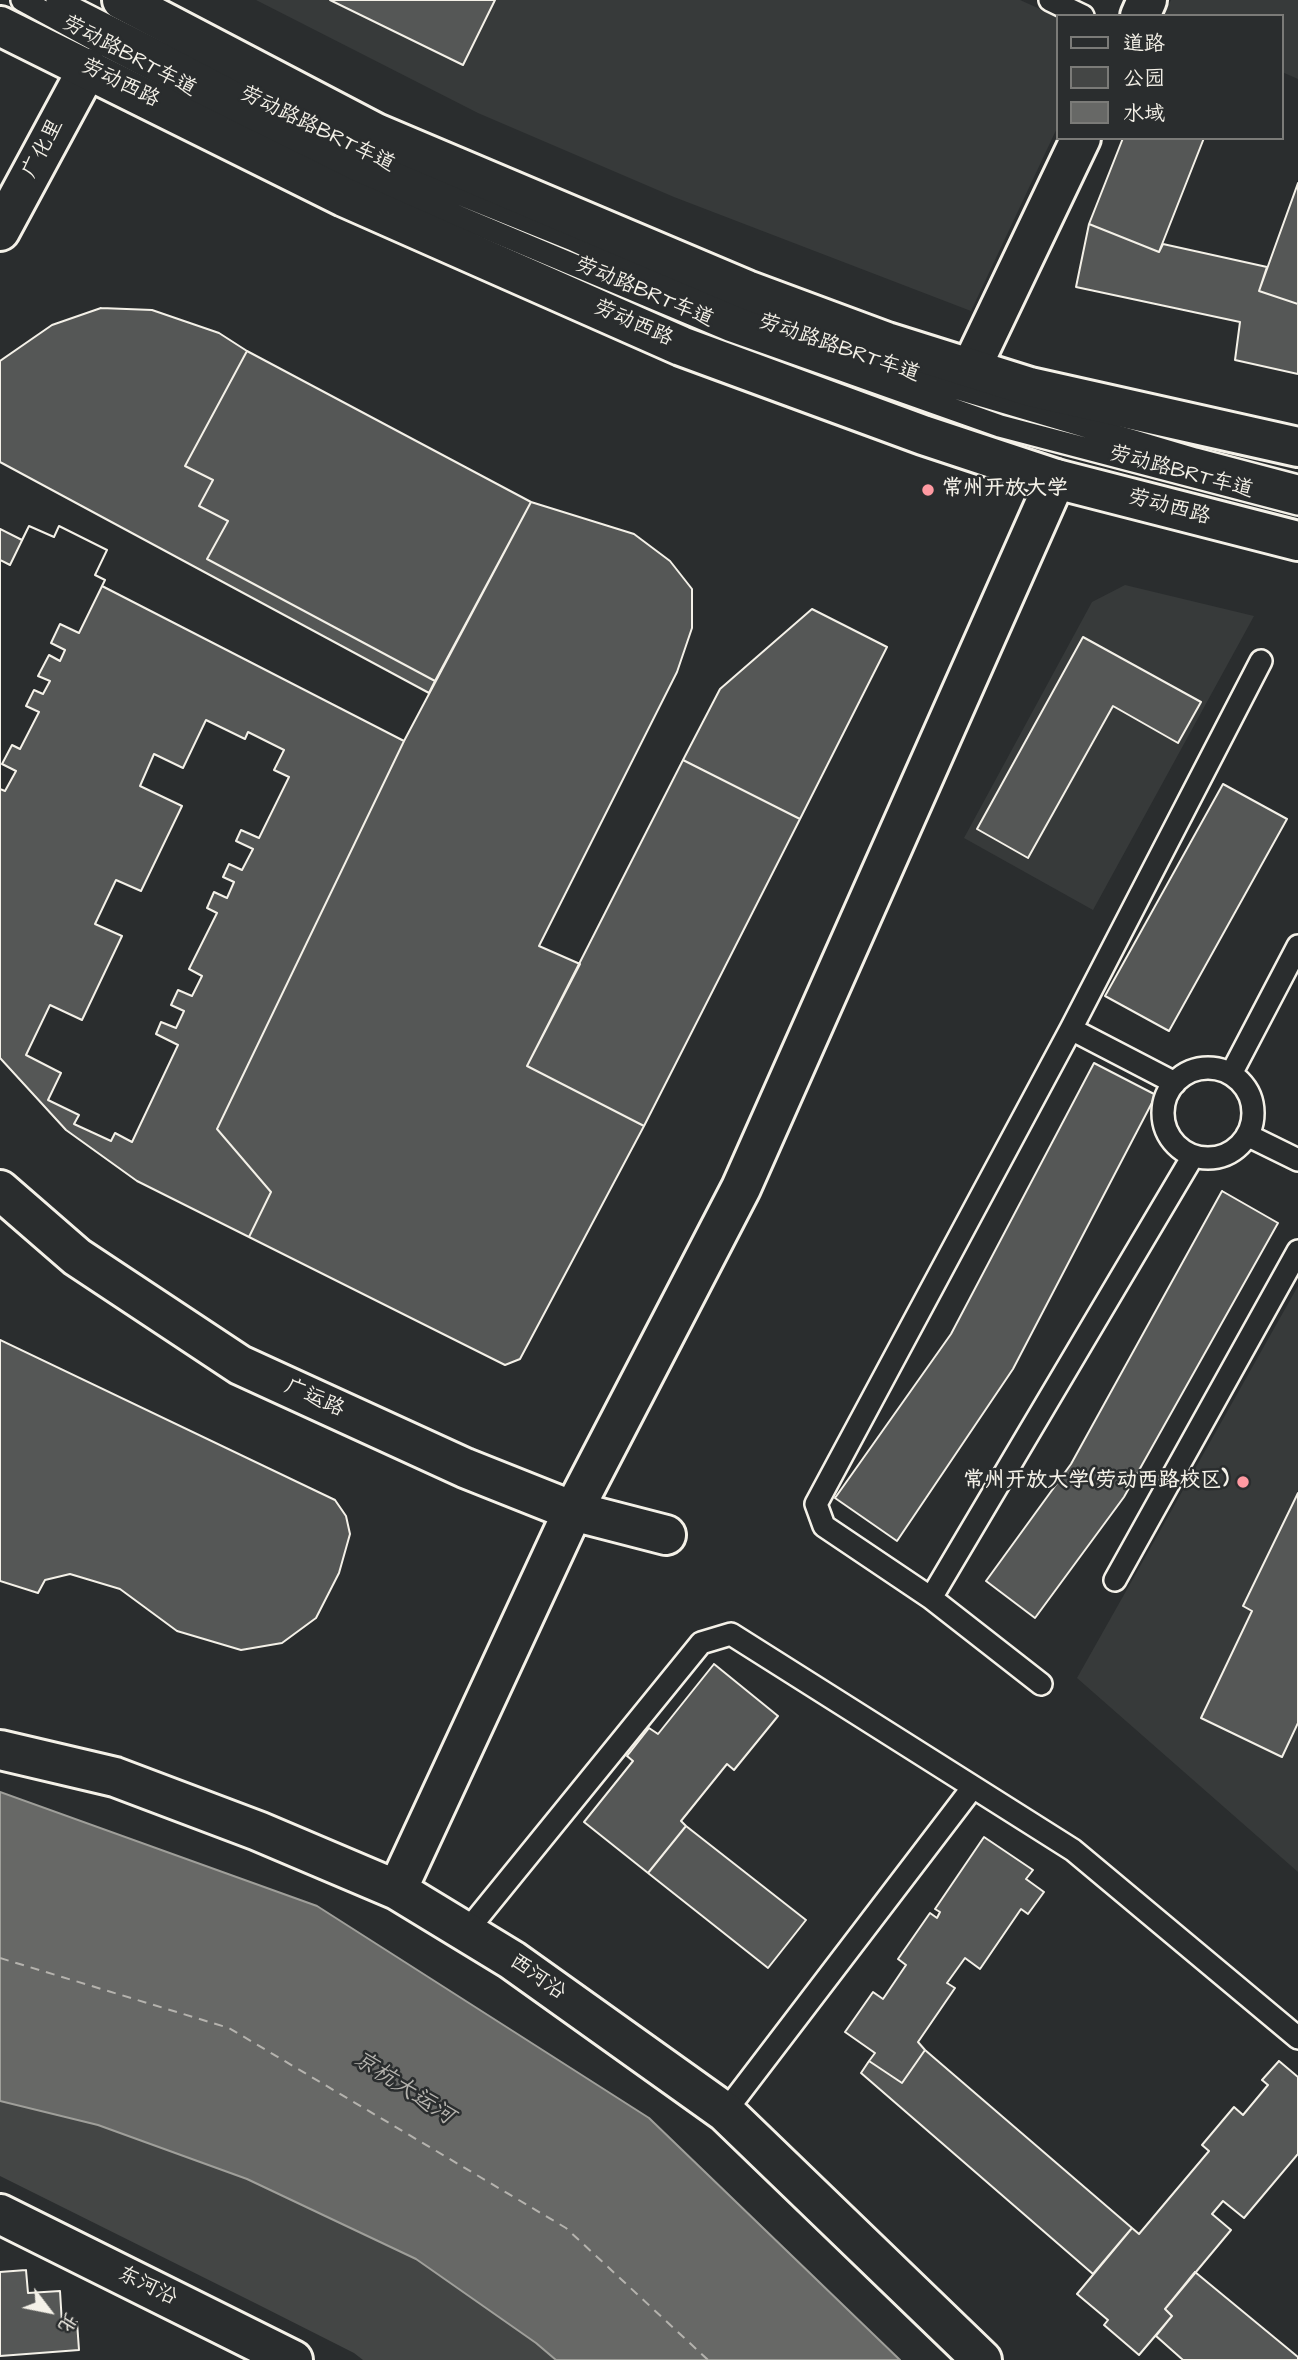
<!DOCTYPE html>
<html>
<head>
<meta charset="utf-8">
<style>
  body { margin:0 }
  #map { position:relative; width:1298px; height:2360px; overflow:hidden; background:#2a2d2e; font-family:"Architects Daughter","LXGW WenKai TC",sans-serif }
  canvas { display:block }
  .legend { position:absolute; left:1056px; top:14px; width:228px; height:126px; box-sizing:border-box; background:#2a2d2e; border:2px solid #7b7b78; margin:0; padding:9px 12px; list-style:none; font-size:21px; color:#f4f1e8 }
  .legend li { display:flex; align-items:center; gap:14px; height:35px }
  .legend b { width:35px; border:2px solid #7b7b78 }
  .north { position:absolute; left:14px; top:2276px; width:70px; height:70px; -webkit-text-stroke:5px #2a2d2e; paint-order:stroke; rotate:122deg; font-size:19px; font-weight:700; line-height:28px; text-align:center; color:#f4f1e8 }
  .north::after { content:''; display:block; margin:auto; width:24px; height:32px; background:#f4f1e8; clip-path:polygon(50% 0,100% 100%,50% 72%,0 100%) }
</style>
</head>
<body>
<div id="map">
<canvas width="1298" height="2360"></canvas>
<ul class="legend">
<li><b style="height:9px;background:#2a2d2e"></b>道路</li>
<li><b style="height:19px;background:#444645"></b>公园</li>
<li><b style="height:19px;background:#676866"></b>水域</li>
</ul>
<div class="north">北</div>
</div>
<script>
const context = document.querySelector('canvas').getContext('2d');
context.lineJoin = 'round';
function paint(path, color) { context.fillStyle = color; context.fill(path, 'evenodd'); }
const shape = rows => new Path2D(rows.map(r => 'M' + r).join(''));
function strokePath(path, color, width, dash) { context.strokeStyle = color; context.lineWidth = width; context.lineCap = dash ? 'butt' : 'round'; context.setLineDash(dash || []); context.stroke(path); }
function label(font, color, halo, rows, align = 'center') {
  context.font = font + ' "Architects Daughter","LXGW WenKai TC",sans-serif'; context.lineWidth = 5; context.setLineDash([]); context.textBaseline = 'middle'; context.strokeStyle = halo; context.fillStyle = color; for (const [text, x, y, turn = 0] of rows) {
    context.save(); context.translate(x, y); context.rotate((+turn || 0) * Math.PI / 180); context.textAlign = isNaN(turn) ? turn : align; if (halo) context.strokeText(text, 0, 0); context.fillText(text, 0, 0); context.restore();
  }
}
paint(shape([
  [256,0,1020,0,1058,17,1058,126,971,311,674,197,478,113],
  [1171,0,1298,0,1298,79,1282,72,1282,16,1163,16],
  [1125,585,1254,616,1093,910,964,838,1092,602],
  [1298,1286,1298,1872,1077,1678]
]), '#373a3a');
paint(shape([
  [0,2101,98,2125,247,2179,416,2259,536,2343,556,2360,363,2360,354,2353,257,2304,0,2176]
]), '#444645');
const water = shape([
  [0,1792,317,1906,649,2118,900,2360,556,2360,536,2343,416,2259,247,2179,98,2125,0,2101,0,1792]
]);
paint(water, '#676866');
strokePath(water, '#9f9f9a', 2);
strokePath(shape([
  [0,1958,229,2028,566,2228,708,2360]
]), '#b5b3ae', 2, [9, 7]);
const building = shape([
  [330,0,495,0,463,65,330,0],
  [1123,138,1204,138,1159,252,1089,224,1123,138],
  [1298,183,1298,304,1259,291,1298,183],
  [1089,224,1159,252,1163,244,1267,267,1259,291,1298,304,1298,374,1235,360,1240,322,1076,287,1089,224],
  [101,308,152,310,219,333,247,351,185,466,213,480,199,506,228,521,207,559,435,681,429,693,0,462,0,361,52,325,101,308],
  [247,351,531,502,435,681,207,559,228,521,199,506,213,480,185,466,247,351],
  [531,502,634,534,670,561,692,589,692,628,677,672,539,946,580,964,527,1066,644,1126,520,1359,505,1365,249,1237,271,1192,217,1129,404,741,531,502],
  [29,526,54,537,59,526,107,550,95,575,105,580,102,586,404,741,217,1129,271,1192,249,1237,137,1181,66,1130,0,1058,0,529,22,540,29,526],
  [29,526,54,537,59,526,107,550,95,575,105,580,79,633,60,624,51,643,65,650,60,661,49,655,38,676,50,681,43,694,34,690,26,706,39,712,20,749,12,745,2,764,16,771,5,791,0,789,0,560,10,565,29,526],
  [812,609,887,647,800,819,683,760,720,689,812,609],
  [1083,637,1201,702,1178,743,1113,706,1028,858,977,829,1083,637],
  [206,720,245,739,248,732,284,750,274,770,289,777,259,838,241,830,236,841,253,849,242,870,229,864,223,877,234,882,227,898,214,892,207,908,217,913,189,969,202,976,192,996,178,990,171,1005,184,1011,176,1028,161,1022,156,1034,178,1045,132,1142,115,1133,111,1141,74,1124,79,1115,48,1100,61,1073,26,1055,50,1005,82,1020,122,936,95,924,116,880,141,891,182,806,140,786,154,754,183,768,206,720],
  [683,760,800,819,644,1126,527,1066,683,760],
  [1223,784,1287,819,1169,1031,1105,996,1223,784],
  [1094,1063,1156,1095,1013,1369,897,1541,835,1498,951,1334,1094,1063],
  [1222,1191,1278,1223,1124,1497,1035,1618,986,1581,1071,1464,1222,1191],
  [0,1340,335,1500,346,1516,350,1534,339,1573,316,1618,282,1643,241,1650,177,1631,120,1589,70,1574,45,1580,38,1593,0,1581,0,1340],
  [1298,1493,1298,1723,1282,1757,1201,1718,1252,1611,1243,1606,1298,1493],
  [714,1664,778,1716,734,1770,727,1764,681,1821,686,1826,648,1873,584,1822,633,1761,627,1756,649,1728,658,1734,714,1664],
  [686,1826,806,1920,768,1968,648,1873,686,1826],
  [984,1837,1033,1870,1026,1879,1044,1892,1028,1914,1021,1909,980,1969,965,1958,947,1983,955,1988,918,2042,925,2050,902,2083,869,2061,875,2053,845,2032,873,1992,883,1999,906,1965,898,1959,930,1913,937,1918,940,1912,935,1909,984,1837],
  [925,2050,1132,2228,1093,2274,861,2073,869,2061,902,2083,925,2050],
  [1279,2061,1298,2077,1298,2154,1244,2218,1223,2201,1212,2214,1231,2230,1165,2309,1172,2316,1139,2355,1104,2325,1108,2320,1077,2294,1132,2228,1139,2234,1209,2151,1202,2145,1234,2107,1243,2115,1268,2085,1262,2080,1279,2061],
  [26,2270,28,2293,60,2291,62,2324,77,2322,79,2350,0,2356,0,2272,26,2270],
  [1195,2272,1298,2357,1298,2360,1183,2360,1156,2336,1172,2316,1165,2309,1195,2272]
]);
paint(building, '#555756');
strokePath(building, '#f4f1e8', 2);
const service = shape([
  [22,0,110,48,357,174,729,330,1000,426,1298,504],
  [57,0,365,156,573,240,695,297,820,348,1195,459,1298,486],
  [1050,0,1083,16],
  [1071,1029,1175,1083],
  '1163 1113a45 45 0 1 1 90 0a45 45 0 1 1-90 0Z',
  [1231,1074,1298,946],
  [1247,1135,1298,1160],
  [1115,1580,1298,1251],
  [931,1598,1193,1156],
  [1041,1684,931,1598,824,1526,816,1504,1071,1029,1261,661],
  [466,1932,701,1643,731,1634,1073,1850,1298,2038],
  [725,2112,973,1787]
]);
const minor = shape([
  [1140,16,1147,0],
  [0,231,88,68],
  [971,368,1081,138],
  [0,1190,77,1257,240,1365,465,1468,573,1511,666,1535],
  [0,1750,115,1777,258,1831,397,1890,512,1960,725,2112,982,2360],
  [397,1890,573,1511,741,1188,1056,479],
  [0,2214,293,2360]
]);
const primary = shape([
  [122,0,376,133,747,290,887,342,1030,387,1298,447],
  [0,26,344,197,681,346,923,435,1056,479,1298,541]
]);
strokePath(service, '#f4f1e8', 26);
strokePath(minor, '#f4f1e8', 44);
strokePath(primary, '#f4f1e8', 44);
strokePath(service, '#2a2d2e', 21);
strokePath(minor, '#2a2d2e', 38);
strokePath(primary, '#2a2d2e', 38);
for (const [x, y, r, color] of [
  [928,490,7,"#ff9aa2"],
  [1243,1482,7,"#ff9aa2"]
]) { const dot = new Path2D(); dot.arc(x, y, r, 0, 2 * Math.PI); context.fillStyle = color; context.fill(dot); strokePath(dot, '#2a2d2e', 2.5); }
label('21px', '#f4f1e8', '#2a2d2e', [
  ["劳动路BRT车道",129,57,28],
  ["劳动西路",120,84,26],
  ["劳动路路BRT车道",317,130,26],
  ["广化里",44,149,-62],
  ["劳动路BRT车道",644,293,23],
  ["劳动西路",633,324,24],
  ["劳动路路BRT车道",839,349,19],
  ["劳动路BRT车道",1181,473,15],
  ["劳动西路",1169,508,15],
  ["广运路",314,1399,24],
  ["西河沿",537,1978,35],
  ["东河沿",147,2287,26]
]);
label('bold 21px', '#f4f1e8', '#2a2d2e', [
  ["常州开放大学",942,490],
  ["常州开放大学(劳动西路校区)",1229,1482,"right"]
], 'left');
label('italic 23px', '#b5b3ae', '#2a2d2e', [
  ["京杭大运河",403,2089,33]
]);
</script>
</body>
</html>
